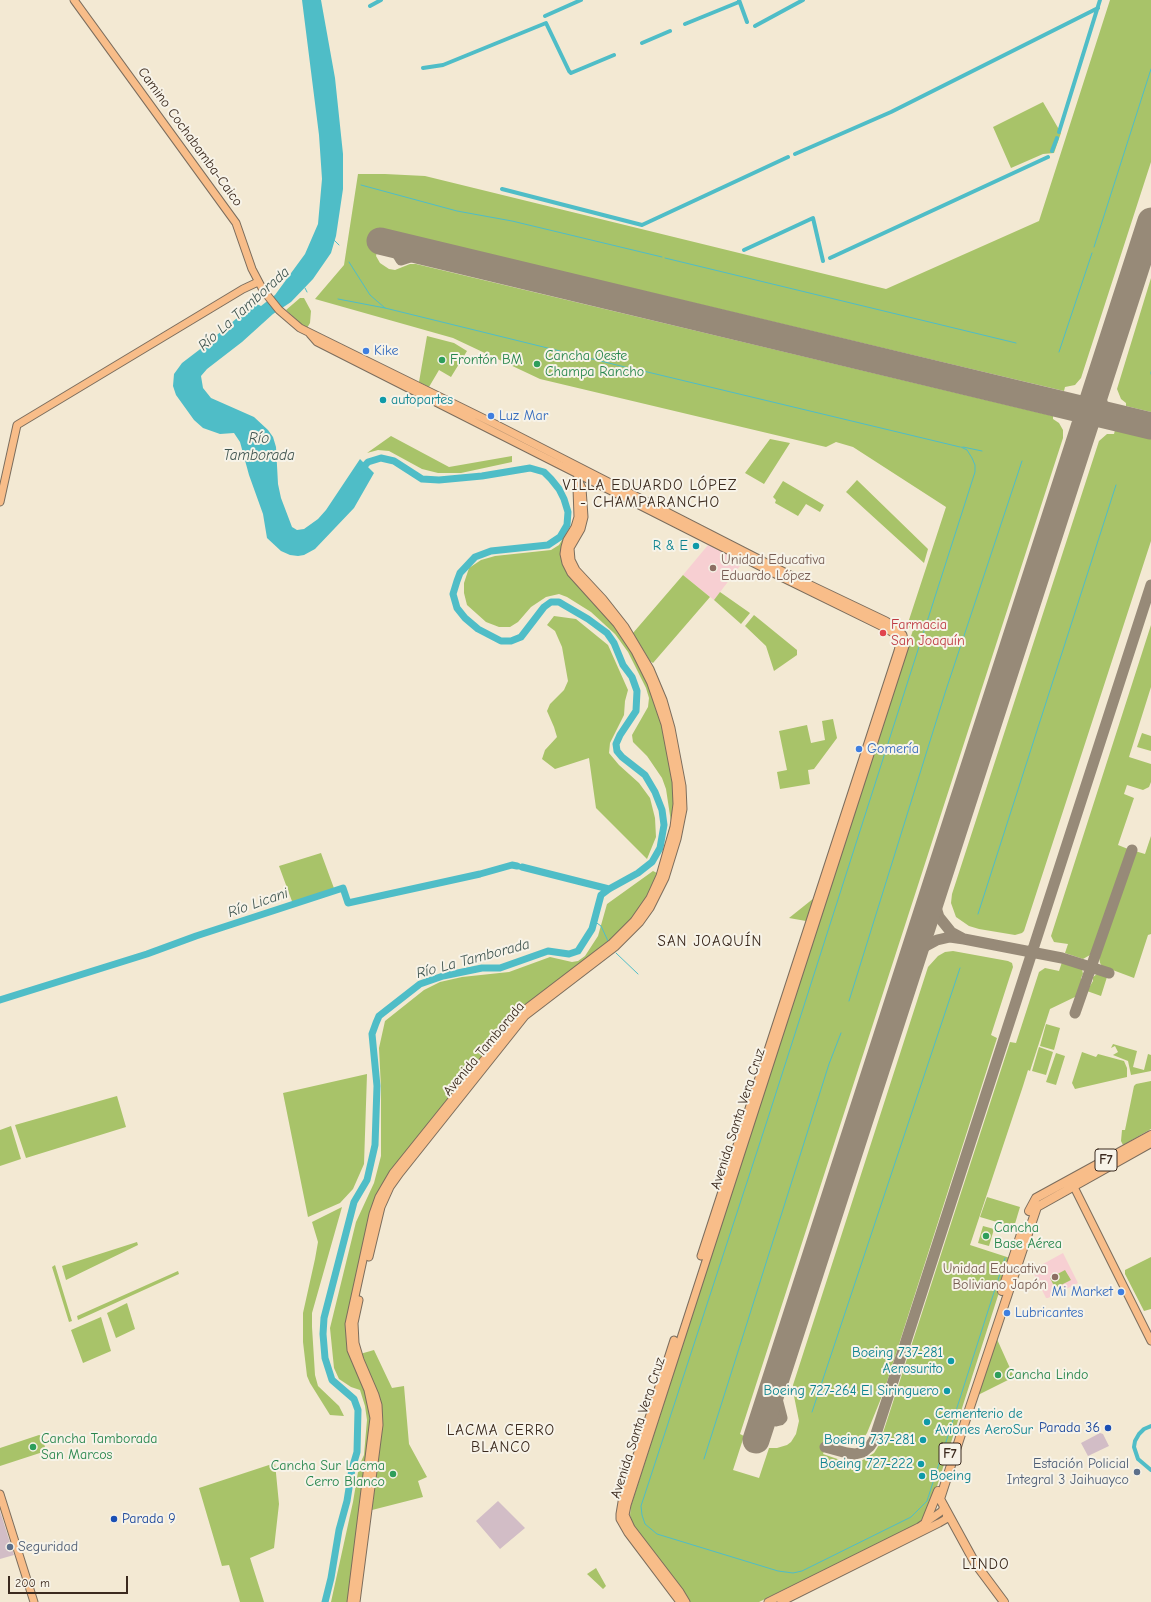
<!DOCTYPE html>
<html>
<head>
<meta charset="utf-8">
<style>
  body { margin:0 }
  #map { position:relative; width:1151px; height:1602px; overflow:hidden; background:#f3e9d3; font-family:"Comic Neue",sans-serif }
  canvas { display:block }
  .scale { position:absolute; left:8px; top:1576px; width:120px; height:18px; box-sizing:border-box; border:2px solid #3b2a1e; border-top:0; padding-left:5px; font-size:12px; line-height:14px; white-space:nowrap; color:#3b2a1e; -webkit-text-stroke:3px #f7f3e8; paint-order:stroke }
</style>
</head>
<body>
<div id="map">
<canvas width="1151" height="1602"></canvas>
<div class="scale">200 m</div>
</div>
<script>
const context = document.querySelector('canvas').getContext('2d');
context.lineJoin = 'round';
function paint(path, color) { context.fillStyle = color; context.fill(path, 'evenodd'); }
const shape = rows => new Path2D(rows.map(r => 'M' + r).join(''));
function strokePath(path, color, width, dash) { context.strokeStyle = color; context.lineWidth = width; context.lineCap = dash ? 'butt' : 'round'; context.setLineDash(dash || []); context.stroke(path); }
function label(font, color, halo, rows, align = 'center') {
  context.font = font + ' "Comic Neue",sans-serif'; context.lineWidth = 4; context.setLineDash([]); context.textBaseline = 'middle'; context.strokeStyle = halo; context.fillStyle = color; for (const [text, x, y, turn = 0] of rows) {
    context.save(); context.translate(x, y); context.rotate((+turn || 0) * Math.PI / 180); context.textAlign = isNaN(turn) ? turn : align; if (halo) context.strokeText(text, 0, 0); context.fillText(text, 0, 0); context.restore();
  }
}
paint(shape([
  [708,545,743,562,714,600,683,575],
  [1063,1253,1078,1283,1048,1298,1046,1298,1032,1270]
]), '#f7cfd2');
paint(shape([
  [1100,1433,1103,1434,1109,1446,1088,1456,1081,1443],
  [498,1501,525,1528,500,1549,476,1521],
  [0,1511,14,1555,0,1559]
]), '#d2bdc6');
paint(shape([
  [1110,0,1151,0,1151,162,1081,378,1075,385,1065,387,1064,391,383,229,376,256,380,263,389,269,395,270,410,264,416,264,1053,416,1053,419,1059,423,1063,430,1063,438,740,1434,744,1436,733,1470,759,1478,769,1448,777,1448,787,1445,791,1442,796,1434,799,1421,794,1396,793,1385,928,967,938,956,945,952,953,951,1008,961,1012,963,1013,967,1010,976,991,1035,997,1038,884,1391,867,1433,863,1439,854,1445,828,1441,823,1454,846,1462,861,1461,874,1453,879,1445,1010,1042,1016,1043,1039,972,1045,968,1059,971,1062,962,1082,969,1083,974,1081,978,1082,982,1077,996,1050,1009,1030,1071,1028,1070,1023,1086,970,1245,1010,1258,932,1502,920,1522,912,1527,759,1602,690,1602,685,1594,633,1525,630,1515,631,1506,913,630,907,626,946,507,853,447,836,442,826,447,540,379,453,338,315,299,344,265,358,174,385,174,425,176,886,289,1039,221],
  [1043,102,1061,133,1054,153,1043,154,1011,168,993,127],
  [1151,278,1151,412,1126,406,1126,403,1121,399,1117,389],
  [300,298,304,298,311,311,310,323,307,328,299,322,286,310],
  [427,336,454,343,467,351,451,377,439,370,429,387,419,382],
  [1115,430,1151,439,1151,541,1024,931,1022,933,1015,935,979,929,969,926,956,917,951,903,952,894,1099,441,1107,434,1114,434],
  [391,436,449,467,512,456,512,462,461,473,438,473,422,469,389,451,378,450,367,453],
  [770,439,790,443,764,484,745,473],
  [857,480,928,549,924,563,846,492],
  [783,481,824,505,820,512,806,504,798,516,775,503,776,500,773,497],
  [567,532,563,549,629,646,647,681,660,716,674,790,674,814,655,881,641,907,621,931,556,983,379,1193,348,1349,367,1395,371,1417,349,1602,331,1602,353,1502,359,1466,364,1455,367,1420,365,1406,360,1390,351,1387,339,1379,334,1368,330,1328,356,1222,374,1183,381,1156,381,1088,379,1048,385,1021,424,990,440,982,462,977,509,972,550,957,572,962,578,961,585,956,598,936,607,904,653,871,657,873,671,822,666,789,662,778,647,756,633,742,632,735,648,707,649,698,646,688,628,652,615,634,591,612,567,597,559,594,546,597,531,607,518,622,510,627,499,627,486,622,467,605,464,593,464,583,469,568,481,560,495,556,551,550,559,545],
  [683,575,710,597,653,663,650,661,633,633],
  [720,592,750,613,741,624,714,600],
  [754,615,797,650,797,655,774,671,766,646,745,626],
  [554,616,576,619,608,645,628,690,625,701,624,715,610,743,609,753,619,765,639,783,650,798,655,818,656,837,647,859,596,808,589,758,555,769,542,759,545,750,557,737,554,727,547,711,550,704,564,690,568,681,562,647,555,631,547,625],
  [1151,625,1151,687,1129,757,1151,764,1151,782,1149,787,1143,790,1127,785,1124,794,1134,798,1118,845,1128,849,1093,949,1090,955,1083,959,1065,953,1068,944,1054,942,1051,936],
  [833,719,837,738,814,769,808,770,810,784,780,789,777,772,787,770,779,731,807,725,811,743,825,740,822,721],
  [1142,733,1151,736,1151,751,1137,747],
  [1151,836,1151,934,1148,935,1134,978,1102,966,1100,963,1099,956,1135,851,1145,854],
  [321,853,335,891,293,904,279,866],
  [814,898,806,921,789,918],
  [1097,974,1107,977,1101,996,1087,991,1093,981,1093,977],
  [1046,1024,1060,1028,1054,1050,1040,1046],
  [1113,1044,1137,1051,1133,1067,1144,1070,1148,1054,1151,1055,1151,1071,1131,1075,1128,1061,1113,1055,1118,1052,1115,1046,1111,1048],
  [1039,1047,1053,1052,1046,1075,1032,1071],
  [1082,1052,1096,1057,1098,1054,1124,1061,1127,1068,1127,1077,1075,1089,1072,1083],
  [1056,1053,1065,1056,1056,1085,1046,1082],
  [367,1074,364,1164,353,1189,340,1203,308,1217,283,1093],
  [1151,1081,1151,1129,1123,1145,1121,1141,1122,1130,1125,1130,1134,1086,1136,1084],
  [117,1096,126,1127,26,1158,15,1125],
  [11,1126,21,1159,0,1166,0,1130],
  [987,1197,1020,1207,1014,1227,980,1217],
  [342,1207,312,1313,312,1327,315,1375,318,1386,339,1406,344,1416,330,1415,310,1383,307,1376,303,1342,303,1313,315,1259,318,1242,312,1222],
  [983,1226,994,1229,989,1246,978,1243],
  [137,1242,138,1245,66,1280,62,1266],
  [1151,1257,1151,1309,1144,1311,1125,1274,1125,1270],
  [55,1265,72,1321,69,1322,52,1267],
  [1065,1270,1071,1280,1055,1288,1050,1278],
  [178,1271,179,1274,78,1320,77,1316],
  [127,1303,135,1329,116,1338,107,1313],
  [101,1317,111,1351,83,1363,71,1330],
  [996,1337,1014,1377,978,1395],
  [374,1350,392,1388,404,1386,409,1444,427,1477,418,1481,423,1497,372,1510,382,1426,382,1415,378,1393,360,1354],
  [39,1435,42,1436,46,1451,0,1466,0,1448],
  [275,1463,279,1504,274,1548,250,1558,264,1602,240,1602,229,1565,222,1566,199,1488],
  [596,1568,606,1586,603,1589,587,1574]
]), '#a8c369');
paint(shape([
  [302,0,321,0,335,78,343,154,343,189,336,236,331,253,313,279,291,302,273,314,242,342,207,369,201,376,203,388,211,398,254,417,268,430,273,437,276,447,278,484,281,498,292,527,297,530,304,529,318,519,326,510,360,459,374,473,354,508,315,549,304,555,298,556,290,555,281,551,267,538,263,514,249,475,240,442,234,433,220,434,203,428,194,420,176,395,173,386,174,374,182,363,199,350,255,303,261,306,275,295,305,254,318,224,322,179,319,135]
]), '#4fbdc7');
strokePath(shape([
  [361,185,457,211,512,221,662,257],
  [334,240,339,245],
  [1094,247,1151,69],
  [665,258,1016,343],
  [349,262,370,295,385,308,633,369],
  [305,288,307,292],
  [338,299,385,308],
  [1059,352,1092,253],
  [635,369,960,447],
  [1151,372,1151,374],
  [961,447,967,450,972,458,975,465,975,472,767,1121,641,1506,642,1515,645,1524,657,1534,778,1571,793,1573,802,1571,911,1517,927,1501,1005,1258],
  [963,447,982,451],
  [978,914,1116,485],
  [594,921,601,926,608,941],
  [616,953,638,974],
  [849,1001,945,693,1022,461],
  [812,1412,960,968],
  [704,1459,829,1064,841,1033]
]), '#4fbdc7', 1);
strokePath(shape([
  [739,0,747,22],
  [370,6,381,0],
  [545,16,581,0],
  [685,24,739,2],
  [755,26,803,0],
  [642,43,670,31],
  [423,68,443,65,546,23,569,71,571,73,614,55],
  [1059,132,1100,0],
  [1052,151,1057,138],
  [795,154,891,112,1098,8],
  [502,189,642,225,788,157],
  [744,250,813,218,823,261],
  [830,258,1048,157],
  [1151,1426,1144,1429,1139,1434,1135,1441,1134,1447,1138,1459,1151,1470]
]), '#4fbdc7', 4);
strokePath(shape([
  [522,867,609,889],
  [0,1000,147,954,196,936,343,888,348,903,480,874,512,865,517,866],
  [325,1602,331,1578,339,1530,347,1501,352,1469,357,1452,358,1410,354,1399,332,1380,325,1358,323,1334,324,1318,354,1202,367,1180,375,1145,377,1086,372,1034,376,1023,379,1016,420,984,443,976,482,968,500,968,548,951,569,954,578,951,592,929,601,895,609,889,638,873,652,862,660,848,664,825,662,810,655,792,645,775,622,757,617,751,616,744,620,735,636,711,637,691,632,677,623,665,614,643,607,633,588,619,564,605,559,602,551,602,544,607,521,637,511,641,501,641,478,629,465,618,457,608,453,594,457,581,460,573,475,557,491,551,548,545,560,537,567,525,568,512,564,499,559,489,551,479,544,472,530,468,482,476,439,480,422,479,394,461,381,458,368,462,360,471]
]), '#4fbdc7', 7);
strokePath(shape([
  [398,255,401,260,422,253,431,254],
  [1098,383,1099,392,1103,405,1113,414,1130,421],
  [1082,434,1085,429,1095,421,1112,417],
  [964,939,1062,958,1109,973],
  [911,961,924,947,937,940,950,937,964,939,951,932,939,917,935,904,935,890],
  [1075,1013,1132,850],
  [775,1382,776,1395,782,1418,780,1420,776,1421],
  [825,1447,847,1453,855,1454,863,1452,870,1446,874,1440,1151,585]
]), '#978a78', 11);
strokePath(shape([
  [380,241,1151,426],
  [756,1440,1151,221]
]), '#978a78', 27);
const major = shape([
  [74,0,236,223,252,269,263,290,279,310,300,328,497,425,800,580,886,621,897,628,903,635,905,646,627,1505,625,1515,631,1528,680,1592,686,1602],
  [310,334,317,342,783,578,883,627,893,633,899,638,900,643,898,651,701,1256],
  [0,502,17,425,243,289,258,282],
  [1072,1183,1151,1341],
  [369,1257,381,1207,390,1187,400,1173,525,1016,615,947,640,922,650,908,665,878,677,839,683,809,682,786,671,728,663,700,650,669,625,627,603,599,576,570,571,560,570,548,581,529,584,517,582,488,578,480],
  [674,1340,622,1502,620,1514,620,1519,628,1533,680,1602],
  [0,1494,34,1602],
  [351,1602,374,1418,368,1390,351,1350,349,1324,373,1214,379,1197,393,1173,523,1011,612,943,634,921,650,898,660,876,674,827,677,804,676,782,665,724,651,683,635,651,617,624,571,573,566,563,564,554,565,547,567,540,575,527,578,517,577,488,578,472],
  [356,1602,379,1425,378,1405,375,1395,360,1360,355,1343,354,1323,359,1300],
  [768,1602,919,1527,942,1511,944,1506],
  [781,1602,939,1523,946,1519,947,1512]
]);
const highway = shape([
  [1029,1211,1036,1198,1151,1135],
  [1002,1291,1021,1234],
  [926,1521,938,1491],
  [1004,1602,975,1563,940,1499,965,1422,1037,1207,1151,1143]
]);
strokePath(major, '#7b6d5d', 9);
strokePath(highway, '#7b6d5d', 10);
strokePath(major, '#f8bd89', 7);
strokePath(highway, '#f8bd89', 8);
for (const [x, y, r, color] of [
  [366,351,4,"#3f7fe0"],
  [442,360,4,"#2e9e5b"],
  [537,364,4,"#2e9e5b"],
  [383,400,4,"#0f9aa8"],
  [491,416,4,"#3f7fe0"],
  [696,546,4,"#0f9aa8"],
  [713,568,4,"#8d6e63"],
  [883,633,4,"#e0444e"],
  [859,749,4,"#3f7fe0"],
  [986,1236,4,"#2e9e5b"],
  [1055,1277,4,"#8d6e63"],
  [1121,1292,4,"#3f7fe0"],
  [1007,1313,4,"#3f7fe0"],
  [951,1361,4,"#0f9aa8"],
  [998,1375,4,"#2e9e5b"],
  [947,1391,4,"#0f9aa8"],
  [927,1422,4,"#0f9aa8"],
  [1108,1428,4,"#1a4fb4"],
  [923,1440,4,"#0f9aa8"],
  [33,1447,4,"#2e9e5b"],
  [921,1464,4,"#0f9aa8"],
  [1137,1472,4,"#5c6f8a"],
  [393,1474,4,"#2e9e5b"],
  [922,1476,4,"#0f9aa8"],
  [114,1519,4,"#1a4fb4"],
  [10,1547,4,"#5c6f8a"]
]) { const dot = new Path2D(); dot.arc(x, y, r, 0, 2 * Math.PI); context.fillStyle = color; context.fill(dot); strokePath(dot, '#f7f3e8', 1.5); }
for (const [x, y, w] of [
  [1106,1160,22],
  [950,1454,22]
]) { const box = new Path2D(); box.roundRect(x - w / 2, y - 11, w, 22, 3); context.fillStyle = '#f7f3e8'; context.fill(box); strokePath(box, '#3b2a1e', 1); }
label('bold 13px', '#3b2a1e', null, [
  ["F7",1106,1160],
  ["F7",950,1454]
]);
label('14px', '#3b2a1e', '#f7f3e8', [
  ["Camino Cochabamba-Caico",190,137,54],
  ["Avenida Tamborada",484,1049,-50],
  ["Avenida Santa Vera Cruz",738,1119,-72],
  ["Avenida Santa Vera Cruz",638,1428,-72]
]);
label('14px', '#366cbe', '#f7f3e8', [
  ["Kike",374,351],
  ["Luz Mar",499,416],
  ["Gomería",867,749],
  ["Mi Market",1113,1292,"right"],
  ["Lubricantes",1015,1313]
], 'left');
label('14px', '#27864d', '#f7f3e8', [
  ["Cancha Oeste",545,356],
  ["Champa Rancho",545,372],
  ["Frontón BM",450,360],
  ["Cancha",994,1228],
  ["Base Aérea",994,1244],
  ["Cancha Lindo",1006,1375],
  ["Cancha Tamborada",41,1439],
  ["San Marcos",41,1455],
  ["Cancha Sur Lacma",385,1466,"right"],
  ["Cerro Blanco",385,1482,"right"]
], 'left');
label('14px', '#0d838f', '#f7f3e8', [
  ["autopartes",391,400,"left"],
  ["R & E",688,546],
  ["Boeing 737-281",943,1353],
  ["Aerosurito",943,1369],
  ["Boeing 727-264 El Siringuero",939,1391],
  ["Cementerio de",935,1414,"left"],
  ["Aviones AeroSur",935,1430,"left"],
  ["Boeing 737-281",915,1440],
  ["Boeing 727-222",913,1464],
  ["Boeing",930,1476,"left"]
], 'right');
label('14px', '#785e54', '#f7f3e8', [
  ["Unidad Educativa",721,560],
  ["Eduardo López",721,576],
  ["Unidad Educativa",1047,1269,"right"],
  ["Boliviano Japón",1047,1285,"right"]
], 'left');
label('14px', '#be3a42', '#f7f3e8', [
  ["Farmacia",891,625],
  ["San Joaquín",891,641]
], 'left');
label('14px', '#164399', '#f7f3e8', [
  ["Parada 36",1100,1428],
  ["Parada 9",122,1519,"left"]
], 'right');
label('14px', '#4e5e75', '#f7f3e8', [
  ["Estación Policial",1129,1464],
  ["Integral 3 Jaihuayco",1129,1480],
  ["Seguridad",18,1547,"left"]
], 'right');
label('italic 15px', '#415651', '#f7f3e8', [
  ["Río La Tamborada",244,309,-42],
  ["Río",259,439],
  ["Tamborada",259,456],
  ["Río Licani",258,903,-19],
  ["Río La Tamborada",473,959,-15]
]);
context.letterSpacing = '1px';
label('15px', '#3b2a1e', '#f7f3e8', [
  ["VILLA EDUARDO LÓPEZ",650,486],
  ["- CHAMPARANCHO",650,503],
  ["SAN JOAQUÍN",710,942],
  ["LACMA CERRO",501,1431],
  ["BLANCO",501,1448],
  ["LINDO",986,1565]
]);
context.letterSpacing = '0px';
</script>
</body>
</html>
